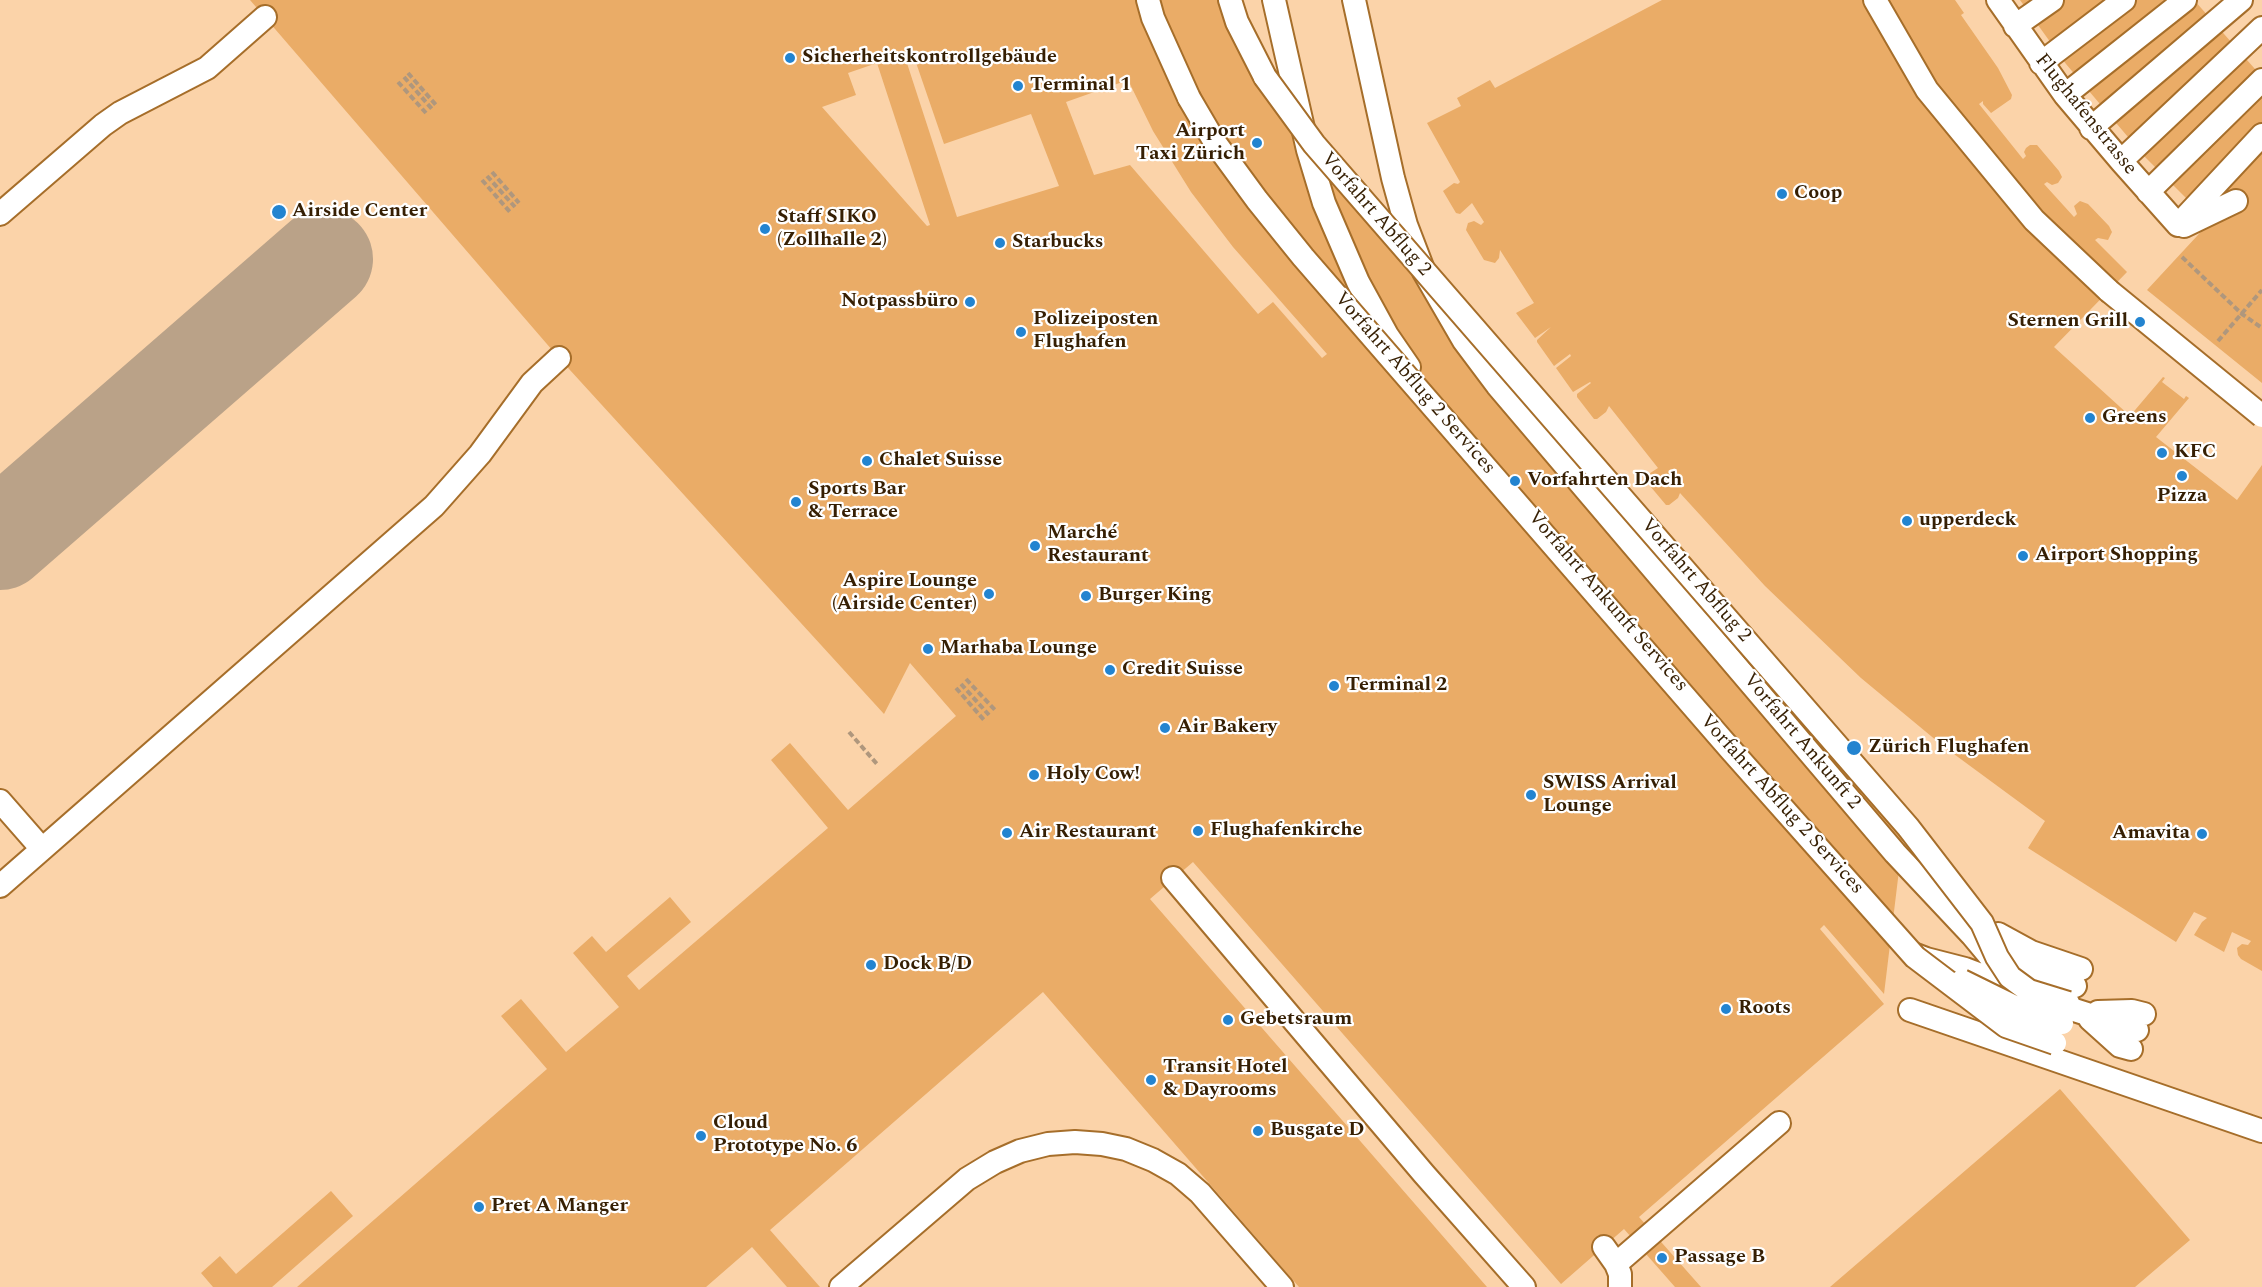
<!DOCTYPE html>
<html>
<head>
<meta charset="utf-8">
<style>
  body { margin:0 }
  canvas { display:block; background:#fce3ca }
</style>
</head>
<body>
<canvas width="2262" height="1287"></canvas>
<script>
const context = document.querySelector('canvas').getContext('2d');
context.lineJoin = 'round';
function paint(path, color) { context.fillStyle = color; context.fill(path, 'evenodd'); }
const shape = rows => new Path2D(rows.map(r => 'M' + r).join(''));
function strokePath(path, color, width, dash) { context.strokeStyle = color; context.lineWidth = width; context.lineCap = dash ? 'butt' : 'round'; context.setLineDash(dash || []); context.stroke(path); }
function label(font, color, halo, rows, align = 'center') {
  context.font = font + ' Spectral,serif'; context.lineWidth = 4.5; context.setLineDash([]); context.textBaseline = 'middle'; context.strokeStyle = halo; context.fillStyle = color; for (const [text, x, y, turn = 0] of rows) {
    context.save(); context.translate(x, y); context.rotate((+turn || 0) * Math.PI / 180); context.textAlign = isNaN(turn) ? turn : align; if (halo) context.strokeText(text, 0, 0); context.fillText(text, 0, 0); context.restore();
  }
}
paint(shape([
  [0,0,2262,0,2262,1287,0,1287]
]), '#fbd3a9');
strokePath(shape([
  [0,540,323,259]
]), '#baa288', 100);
paint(shape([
  [250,0,1226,0,1255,63,1904,829,1884,994,1824,925,1820,929,1884,1004,1639,1217,1701,1287,1675,1287,1624,1229,1561,1284,1193,862,1150,899,1487,1287,1299,1287,1043,992,770,1230,820,1287,787,1287,752,1247,706,1287,297,1287,547,1069,501,1016,521,999,566,1052,619,1007,573,953,592,936,606,952,670,897,691,922,627,976,639,990,828,828,771,760,790,743,848,810,956,716,910,663,884,714,559,358],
  [912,51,944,144,1031,114,1059,186,957,217,904,54],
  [877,63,930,225,927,226,822,107,856,95,848,73],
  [1128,80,1153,131,1191,192,1233,247,1327,354,1322,358,1273,302,1258,314,1130,165,1094,175,1066,102],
  [1662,0,1955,0,1964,13,1961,15,1998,68,2012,95,2011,99,1991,113,1983,104,1983,101,1979,104,2023,159,2026,156,2024,152,2026,148,2030,145,2037,145,2059,171,2062,177,2058,183,2052,185,2047,182,2044,184,2074,217,2077,214,2074,206,2080,201,2088,204,2109,226,2112,232,2108,240,2098,238,2095,240,2127,272,2054,347,2130,416,2163,377,2165,378,2162,382,2184,399,2186,396,2189,398,2156,437,2237,500,2262,465,2262,971,2241,959,2238,955,2237,948,2242,944,2248,945,2251,941,2232,932,2224,952,2194,935,2202,922,2207,918,2194,912,2176,942,2028,848,2045,821,1943,746,1861,678,1765,586,1680,493,1678,498,1669,505,1666,505,1645,480,1644,477,1658,468,1609,406,1606,412,1597,419,1594,419,1577,397,1577,394,1591,383,1590,382,1573,392,1556,368,1571,356,1570,354,1554,366,1537,342,1537,340,1551,327,1535,338,1516,313,1534,303,1500,250,1499,258,1495,263,1484,260,1466,230,1468,223,1474,221,1481,225,1484,222,1472,203,1460,214,1456,213,1443,191,1454,183,1458,184,1460,182,1427,123,1461,106,1457,98,1490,80,1495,88],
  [2020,0,2194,0,2262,77,2262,383,2147,290,2210,222,2145,157,2066,64],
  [2060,1089,2190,1240,2135,1287,1830,1287],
  [331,1191,353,1216,272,1287,213,1287,201,1273,220,1256,236,1274]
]), '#eaac67');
const service = shape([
  [1148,0,1153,18,1189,98],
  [1230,0,1237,22,1265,77],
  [1274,0,1308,150,1324,203,1358,282,1387,335,1409,367],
  [1354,0,1393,178,1406,225,1424,272,1464,341,1497,385,1895,853,1972,935,1997,965],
  [1875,0,1927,90,2034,220,2109,291],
  [1998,0,2065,95,2121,161,2178,225],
  [2015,26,2052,0],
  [2041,63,2124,0],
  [2065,95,2185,0],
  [2091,128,2241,0],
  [2121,161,2262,28],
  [2148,192,2262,80],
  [0,214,103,125,120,113,207,68,265,17],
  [2178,225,2262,135],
  [2184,226,2236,201],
  [0,801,42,849],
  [1173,878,1424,1174,1524,1287],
  [0,886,434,506,480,454,532,383,559,358],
  [1998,934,2031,952,2081,969],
  [1992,937,2000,947,2020,966,2031,972,2075,986],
  [1913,954,1926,959,1965,969,2065,1007,2137,1030],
  [1910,1010,2262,1131],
  [2098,1012,2132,1011,2144,1014],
  [2090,1019,2120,1046,2131,1049],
  [1604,1247,1616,1264,1620,1274,1620,1287],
  [1616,1264,1779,1123],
  [841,1287,967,1179,995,1162,1020,1151,1048,1144,1075,1142,1102,1144,1126,1149,1153,1160,1178,1174,1200,1193,1282,1287]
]);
strokePath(service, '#a66e2a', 26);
strokePath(shape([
  [408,73,436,105],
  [404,77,432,109],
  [398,82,426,113],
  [492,172,519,203],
  [487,176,515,207],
  [482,180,510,212],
  [2182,257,2242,314,2262,328],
  [2218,341,2262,290],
  [966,679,995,710],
  [961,684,989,715],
  [956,688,984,720],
  [849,732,877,764]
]), '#af977d', 4, [6, 3]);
strokePath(service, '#fff', 22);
const serviceBridge = shape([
  [1265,77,1314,144,1908,827,1982,923,1997,957,2010,977,2029,991,2068,1003],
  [1189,98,1216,144,1257,200,1303,257,1731,750,1915,957,2006,1026,2055,1043],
  [2109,291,2262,416],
  [1962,981,2025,1012,2062,1023]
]);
strokePath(serviceBridge, '#a66e2a', 26, []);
strokePath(serviceBridge, '#fff', 22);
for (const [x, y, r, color] of [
  [790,58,6,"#2384d0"],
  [1018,86,6,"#2384d0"],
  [1257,143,6,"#2384d0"],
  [1782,194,6,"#2384d0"],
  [279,212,8,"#2384d0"],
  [765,229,6,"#2384d0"],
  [1000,243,6,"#2384d0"],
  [970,302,6,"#2384d0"],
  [2140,322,6,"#2384d0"],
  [1021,332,6,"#2384d0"],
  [2090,418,6,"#2384d0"],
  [2162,453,6,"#2384d0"],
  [867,461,6,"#2384d0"],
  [2182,476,6,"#2384d0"],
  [1515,481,6,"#2384d0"],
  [796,502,6,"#2384d0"],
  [1907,521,6,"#2384d0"],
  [1035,546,6,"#2384d0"],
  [2023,556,6,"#2384d0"],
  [989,594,6,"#2384d0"],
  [1086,596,6,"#2384d0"],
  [928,649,6,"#2384d0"],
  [1110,670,6,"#2384d0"],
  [1334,686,6,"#2384d0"],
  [1165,728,6,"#2384d0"],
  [1854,748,8,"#2384d0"],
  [1034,775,6,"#2384d0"],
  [1531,795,6,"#2384d0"],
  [1198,831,6,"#2384d0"],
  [1007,833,6,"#2384d0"],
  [2202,834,6,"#2384d0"],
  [871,965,6,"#2384d0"],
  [1726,1009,6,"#2384d0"],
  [1228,1020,6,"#2384d0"],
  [1151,1080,6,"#2384d0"],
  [1258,1131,6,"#2384d0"],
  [701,1136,6,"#2384d0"],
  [479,1207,6,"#2384d0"],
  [1662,1258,6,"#2384d0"]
]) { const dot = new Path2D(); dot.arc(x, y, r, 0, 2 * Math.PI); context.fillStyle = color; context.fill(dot); strokePath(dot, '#fff', 2); }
label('bold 20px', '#361f03', '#fff', [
  ["Sicherheitskontrollgebäude",802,58],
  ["Terminal 1",1030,86],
  ["Airport",1245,132,"right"],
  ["Taxi Zürich",1245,155,"right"],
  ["Coop",1794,194],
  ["Airside Center",292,212],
  ["Staff SIKO",777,218],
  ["(Zollhalle 2)",777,241],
  ["Starbucks",1012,243],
  ["Notpassbüro",958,302,"right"],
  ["Polizeiposten",1033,320],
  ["Flughafen",1033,343],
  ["Sternen Grill",2128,322,"right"],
  ["Greens",2102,418],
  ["KFC",2174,453],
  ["Chalet Suisse",879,461],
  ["Vorfahrten Dach",1527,481],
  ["Sports Bar",808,490],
  ["& Terrace",808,513],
  ["Pizza",2182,497,"center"],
  ["upperdeck",1919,521],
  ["Marché",1047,534],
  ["Restaurant",1047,557],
  ["Airport Shopping",2035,556],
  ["Aspire Lounge",977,582,"right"],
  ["(Airside Center)",977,605,"right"],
  ["Burger King",1098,596],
  ["Marhaba Lounge",940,649],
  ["Credit Suisse",1122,670],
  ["Terminal 2",1346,686],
  ["Air Bakery",1177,728],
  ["Zürich Flughafen",1868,748],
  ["Holy Cow!",1046,775],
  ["SWISS Arrival",1543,784],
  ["Lounge",1543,807],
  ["Flughafenkirche",1210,831],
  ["Air Restaurant",1019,833],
  ["Amavita",2190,834,"right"],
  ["Dock B/D",883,965],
  ["Roots",1738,1009],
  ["Gebetsraum",1240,1020],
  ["Transit Hotel",1163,1068],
  ["& Dayrooms",1163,1091],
  ["Cloud",713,1124],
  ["Prototype No. 6",713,1147],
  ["Busgate D",1270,1131],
  ["Pret A Manger",491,1207],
  ["Passage B",1674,1258]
], 'left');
label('20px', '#361f03', '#fff', [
  ["Flughafenstrasse",2085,115,51],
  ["Vorfahrt Abflug 2",1375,215,49],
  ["Vorfahrt Abflug 2 Services",1414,384,49],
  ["Vorfahrt Abflug 2",1695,581,49],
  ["Vorfahrt Ankunft Services",1607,602,49],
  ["Vorfahrt Ankunft 2",1801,742,50],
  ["Vorfahrt Abflug 2 Services",1781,805,48]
]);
</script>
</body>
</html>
